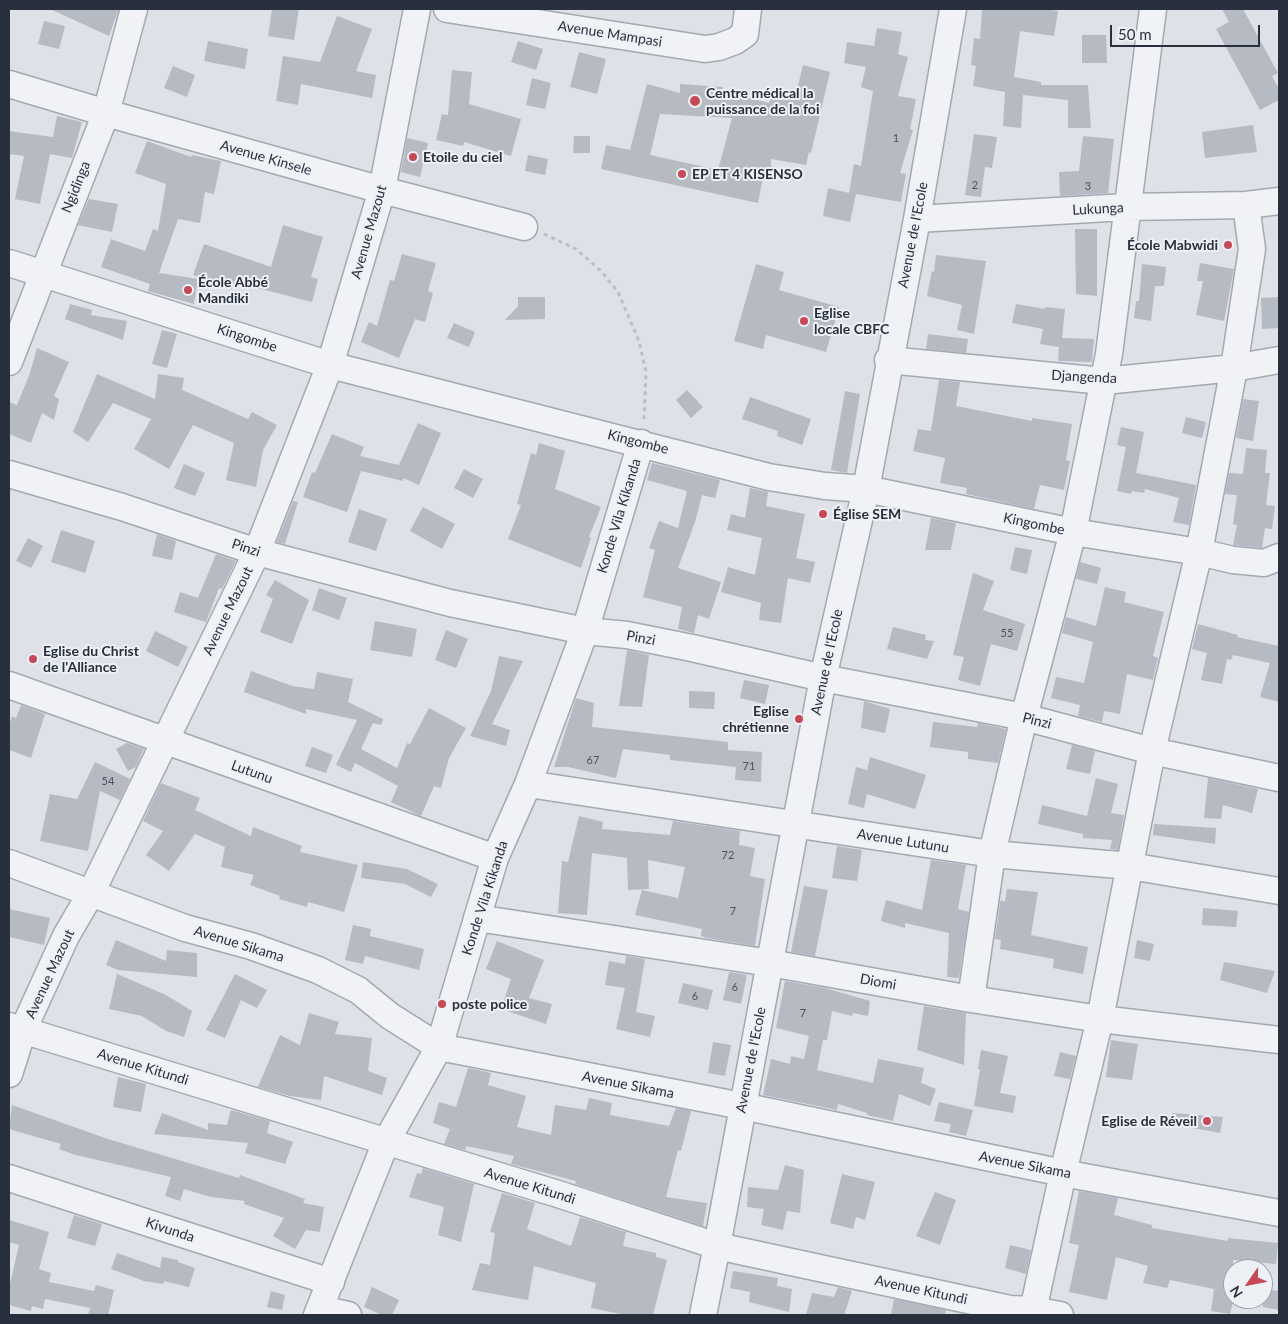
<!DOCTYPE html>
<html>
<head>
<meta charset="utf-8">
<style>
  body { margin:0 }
  #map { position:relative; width:1288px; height:1324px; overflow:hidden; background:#dee1e7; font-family:Lato,sans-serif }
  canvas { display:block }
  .frame { position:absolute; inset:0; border:10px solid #282f3d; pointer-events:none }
  .north { position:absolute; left:1223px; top:1259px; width:50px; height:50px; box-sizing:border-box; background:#edf0f5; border:1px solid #9ea3ab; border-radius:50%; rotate:237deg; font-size:14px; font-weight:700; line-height:20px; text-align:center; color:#282f3d }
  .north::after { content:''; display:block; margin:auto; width:18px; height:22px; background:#c64958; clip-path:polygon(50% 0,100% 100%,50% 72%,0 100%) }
  .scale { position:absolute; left:1110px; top:25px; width:150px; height:22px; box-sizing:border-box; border:2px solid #282f3d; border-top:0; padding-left:6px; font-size:15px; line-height:18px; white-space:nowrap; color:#282f3d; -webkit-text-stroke:4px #edf0f5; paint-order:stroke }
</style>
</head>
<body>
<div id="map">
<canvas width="1288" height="1324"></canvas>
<div class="frame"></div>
<div class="north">N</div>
<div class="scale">50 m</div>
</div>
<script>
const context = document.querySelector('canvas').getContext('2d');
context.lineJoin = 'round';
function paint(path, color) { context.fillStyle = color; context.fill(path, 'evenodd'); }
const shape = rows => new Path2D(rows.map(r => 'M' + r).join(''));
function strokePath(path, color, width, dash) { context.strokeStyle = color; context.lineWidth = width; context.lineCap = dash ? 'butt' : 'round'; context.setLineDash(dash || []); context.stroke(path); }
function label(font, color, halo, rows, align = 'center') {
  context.font = font + ' Lato,sans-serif'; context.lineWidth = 4; context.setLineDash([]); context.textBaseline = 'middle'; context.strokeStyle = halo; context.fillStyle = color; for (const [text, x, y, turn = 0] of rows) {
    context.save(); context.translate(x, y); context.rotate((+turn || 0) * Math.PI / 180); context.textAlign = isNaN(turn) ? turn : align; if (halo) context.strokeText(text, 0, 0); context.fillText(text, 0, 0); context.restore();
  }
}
paint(shape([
  [50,9,119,9,109,36],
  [272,9,299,9,294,40,268,36],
  [982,9,1045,9,1058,11,1054,36,1020,31,1014,77,1041,82,1041,85,1088,85,1091,128,1068,128,1068,100,1023,95,1021,128,1003,126,1005,92,973,86,976,66,971,65,974,38,980,39],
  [1222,9,1243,9,1278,73,1272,76,1279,89,1279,100,1260,110,1216,29,1229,22],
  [337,16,372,29,356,71,376,75,372,98,301,84,298,105,276,101,283,56,320,62],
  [44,21,65,26,59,49,38,44],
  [877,28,902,32,898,54,908,57,898,96,916,99,910,129,913,130,900,173,906,174,901,202,856,194,850,222,823,216,828,188,849,193,854,164,861,166,873,91,861,87,866,67,844,63,847,42,874,46],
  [1082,35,1106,35,1107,63,1082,63],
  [208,41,248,49,245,69,204,61],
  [518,41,543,49,536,70,511,62],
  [579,52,606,59,597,94,570,87],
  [803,65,830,72,811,153,809,152,806,165,771,159,771,167,765,167,758,203,601,169,606,145,630,150,647,84,680,93,680,84,723,87,722,91,769,103,773,92,795,98],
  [660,114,732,118,718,170,650,155],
  [173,66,195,75,187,97,164,88],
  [452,70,472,72,469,104,521,119,511,156,464,142,463,146,436,140,442,114,448,115],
  [532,78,551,83,545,109,526,105],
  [57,116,82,122,72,158,50,154,40,204,15,199,24,156,9,154,9,131,53,137],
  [1253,125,1257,152,1205,158,1202,132],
  [974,134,997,137,992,168,985,167,981,197,965,195],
  [574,136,590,136,590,153,573,153],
  [1083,136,1114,139,1108,193,1060,196,1059,172,1079,171],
  [407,138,428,143,420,177,401,172],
  [147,141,191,157,192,155,221,161,214,194,205,192,200,223,178,219,159,273,198,279,194,304,148,291,150,284,101,267,111,239,145,251,153,229,158,231,166,184,135,173],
  [528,155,548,159,545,175,525,171],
  [89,199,118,204,112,232,78,225],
  [283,225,323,237,311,277,318,279,312,302,234,282,232,289,193,275,204,244,271,267],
  [1075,229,1097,229,1097,296,1076,294],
  [402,254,436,263,428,291,433,293,425,322,415,319,399,358,361,342,369,322,377,326,390,280,394,281],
  [936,255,986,261,974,334,957,330,962,305,927,296,932,271,934,272],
  [1200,263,1234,269,1224,321,1196,315,1203,281,1197,281],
  [756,264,784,272,779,290,839,307,826,352,766,335,763,349,734,341],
  [1142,264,1166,267,1164,286,1155,286,1151,321,1134,318,1136,301,1139,301],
  [518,297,545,297,545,319,505,320,518,306],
  [1279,297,1279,328,1262,329,1261,298],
  [70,304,92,310,91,315,127,321,123,340,65,319],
  [1016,304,1045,309,1045,307,1065,309,1062,338,1094,339,1092,362,1058,361,1059,347,1040,344,1043,329,1012,323],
  [454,323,475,332,469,347,447,338],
  [162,330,177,334,167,368,152,364],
  [928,334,968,339,966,353,926,349],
  [37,348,69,362,54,396,59,399,54,420,42,413,31,443,9,434,9,402,17,405,30,373],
  [97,374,155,399,158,374,184,378,182,390,248,419,252,412,277,425,263,450,256,487,226,480,234,443,193,425,169,469,134,449,151,419,113,403,88,442,73,432],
  [939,380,960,382,956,406,1032,421,1032,418,1072,424,1066,460,1070,461,1064,490,1040,485,1034,509,966,494,967,488,940,483,945,458,913,451,918,429,931,431],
  [687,390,703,407,691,418,676,400],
  [845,391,860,394,847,473,831,470],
  [750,397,811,419,802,445,777,436,778,431,742,419],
  [1243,399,1259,401,1253,441,1236,438],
  [1186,417,1206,422,1202,438,1182,433],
  [418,423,441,433,419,485,403,478,403,481,361,471,347,512,303,497,312,472,315,473,332,434,364,447,360,456,399,465],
  [1121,427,1144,432,1136,473,1196,485,1189,525,1173,522,1179,498,1145,489,1144,493,1132,491,1131,494,1117,491,1126,447,1117,445],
  [539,443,565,451,555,489,601,507,589,537,591,538,581,568,508,539,521,505,517,504,531,453,536,455],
  [1246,448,1267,450,1265,473,1270,473,1266,505,1275,506,1272,529,1265,528,1262,548,1233,545,1237,525,1233,524,1237,495,1225,494,1229,473,1243,474],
  [652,463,720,480,715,498,702,495,695,522,678,568,721,582,709,619,698,615,694,633,678,629,682,607,643,597,655,550,649,548,659,521,678,528,687,491,647,480],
  [184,464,205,473,195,496,174,488],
  [464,469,483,479,473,498,454,488],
  [750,488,768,492,766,506,805,514,796,558,815,562,810,583,788,578,781,623,759,620,761,603,721,592,728,567,755,575,762,538,727,530,731,514,745,518],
  [293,501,298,502,285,544,277,542],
  [423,507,455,524,442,549,410,531],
  [359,509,387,519,376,551,348,542],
  [931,518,956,523,951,550,925,550],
  [61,530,95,541,85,573,51,562],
  [157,534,176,541,172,560,152,556],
  [28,538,43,546,31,568,16,561],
  [1015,547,1032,550,1027,574,1010,570],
  [216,554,236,561,222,589,219,588,206,622,174,612,180,592,198,598],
  [1080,562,1101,568,1097,584,1076,579],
  [973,573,994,581,983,610,1025,624,1017,651,991,644,980,686,958,680,964,657,953,655],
  [275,580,309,600,292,644,260,632,273,599,266,595],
  [1105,587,1126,592,1124,602,1164,612,1153,656,1158,658,1153,680,1127,674,1120,714,1104,711,1102,722,1078,716,1080,705,1051,698,1056,677,1084,683,1093,642,1062,633,1066,617,1096,626],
  [319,588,347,598,339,620,312,610],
  [375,621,417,629,412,657,370,650],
  [1198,624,1238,635,1237,637,1279,646,1279,702,1260,697,1270,663,1233,655,1231,660,1227,659,1222,684,1201,680,1207,653,1192,649],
  [893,627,926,635,925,640,934,641,927,659,887,649],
  [446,630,468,639,456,668,435,660],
  [155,631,188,647,178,667,146,651],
  [627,650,649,655,642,707,619,706],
  [499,656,523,661,492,724,510,730,506,746,470,736,491,691],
  [251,671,292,686,314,689,317,672,353,679,348,702,383,719,381,725,373,723,361,749,397,768,407,743,410,744,429,708,466,728,449,758,441,788,434,786,421,816,391,802,398,786,355,763,351,772,336,765,357,720,306,709,306,714,244,692],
  [744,680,769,685,765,704,740,698],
  [689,691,715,692,714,709,689,708],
  [576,698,594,703,592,727,728,742,728,750,762,752,761,782,735,780,736,767,670,760,670,755,623,749,616,778,568,767,554,767],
  [864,701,890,709,885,733,861,728],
  [21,705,45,714,31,758,9,750,9,726,12,716,16,718],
  [933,722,977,727,978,723,1006,729,998,763,968,759,968,752,930,747],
  [127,743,144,749,136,767,128,771,116,749],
  [1072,745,1095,751,1090,774,1066,769],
  [312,747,333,755,326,773,305,766],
  [870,757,926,775,915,809,867,794,864,808,848,804,856,767,867,770],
  [95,762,130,779,120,800,100,791,88,851,40,841,50,794,77,799],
  [1096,778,1118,784,1111,813,1124,815,1118,850,1110,849,1112,840,1083,838,1083,834,1038,824,1042,805,1087,816],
  [1208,778,1258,789,1252,813,1223,805,1221,819,1204,818],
  [161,783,200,798,195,810,251,836,253,827,302,846,300,852,358,865,344,912,308,902,307,907,279,899,280,896,250,885,254,875,221,867,225,847,195,834,169,871,146,855,163,831,143,821],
  [579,816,603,822,602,829,670,835,673,821,740,831,739,845,755,848,750,876,765,879,755,946,707,938,701,936,702,929,635,915,642,890,678,898,685,867,648,860,649,889,628,890,627,858,592,853,587,915,558,913,562,861,568,862],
  [1154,824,1216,828,1215,844,1153,835],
  [837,846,862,850,857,881,832,878],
  [931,860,966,865,958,909,969,912,959,978,947,977,949,933,905,923,905,928,881,921,886,900,922,910],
  [363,862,407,869,438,884,431,897,405,884,361,878],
  [804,886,828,890,815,956,791,952],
  [1007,889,1038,892,1031,935,1088,947,1083,974,1053,968,1054,959,1000,949,1001,940,995,939,1000,903,1001,900,1005,902],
  [1203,908,1238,911,1236,927,1202,925],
  [9,909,50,918,44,945,9,937],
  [353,925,371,929,370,936,424,949,419,970,365,956,363,964,345,960],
  [116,940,166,961,167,950,197,953,197,977,118,970,106,965],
  [1137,940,1154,944,1150,961,1134,958],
  [497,941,544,960,529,998,552,1004,546,1024,501,1009,511,979,486,969],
  [626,956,645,959,636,1012,655,1016,650,1037,616,1029,625,988,605,985,609,961,625,964],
  [1224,962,1275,971,1267,993,1220,980],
  [729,972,747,975,741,1004,723,1000],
  [117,974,166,995,192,1011,184,1037,166,1031,142,1016,109,1009],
  [235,974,267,990,257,1008,241,1000,225,1038,206,1030],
  [785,981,825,988,870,1001,868,1016,853,1013,852,1016,832,1011,827,1040,823,1040,817,1070,873,1083,878,1059,924,1068,921,1083,936,1089,930,1106,899,1094,893,1121,867,1115,867,1113,838,1104,837,1110,763,1095,771,1059,790,1064,791,1056,804,1059,809,1036,776,1028],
  [683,983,713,990,708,1010,678,1003],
  [924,1006,966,1013,964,1065,917,1050],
  [309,1013,339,1022,335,1034,372,1038,368,1071,387,1078,382,1095,324,1076,321,1100,290,1096,258,1087,280,1035,300,1045],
  [1111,1040,1138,1044,1132,1080,1106,1077],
  [713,1042,731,1045,725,1076,708,1073],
  [981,1050,1008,1056,1000,1093,1016,1096,1013,1113,974,1106,980,1069,978,1069],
  [1060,1052,1076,1056,1070,1079,1054,1076],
  [468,1068,491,1073,488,1085,526,1096,517,1127,551,1135,555,1105,586,1110,589,1098,612,1103,610,1115,669,1126,676,1108,691,1111,681,1151,678,1150,666,1197,707,1203,703,1226,575,1184,576,1181,511,1164,514,1156,466,1146,465,1150,444,1144,450,1129,433,1123,439,1102,456,1107],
  [118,1077,146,1084,141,1112,113,1107],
  [939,1102,973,1110,966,1136,949,1132,951,1124,934,1121],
  [12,1105,108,1139,239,1178,240,1175,305,1199,303,1203,324,1207,320,1232,306,1230,295,1249,273,1236,284,1218,244,1204,245,1201,211,1197,184,1189,180,1201,165,1196,171,1177,76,1155,59,1149,61,1144,9,1129],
  [231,1110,270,1121,267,1133,293,1142,285,1164,245,1153,248,1143,154,1134,162,1113,208,1130,208,1123,227,1125],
  [1172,1113,1223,1117,1220,1133,1171,1124],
  [785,1165,804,1170,800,1213,787,1211,783,1230,761,1225,764,1209,747,1207,748,1187,778,1190],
  [423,1168,474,1184,461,1242,438,1235,444,1207,409,1197,417,1173,421,1174],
  [842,1174,875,1182,865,1220,856,1217,853,1229,830,1223],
  [1079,1191,1118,1198,1114,1215,1152,1225,1152,1228,1228,1241,1228,1238,1278,1243,1276,1264,1233,1260,1233,1302,1230,1314,1211,1311,1214,1289,1170,1280,1167,1288,1143,1283,1148,1266,1116,1257,1107,1300,1069,1292,1079,1245,1069,1243],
  [935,1192,956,1200,940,1245,916,1236],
  [502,1193,535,1203,527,1229,571,1246,580,1217,626,1232,623,1246,656,1253,656,1257,667,1260,653,1315,626,1315,591,1308,596,1283,534,1266,528,1300,472,1290,480,1263,490,1265,495,1233,490,1232],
  [74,1215,102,1224,95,1246,67,1238],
  [9,1220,49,1232,39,1269,51,1273,49,1282,94,1291,96,1285,114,1290,108,1315,88,1315,90,1308,45,1299,43,1309,32,1306,31,1311,9,1305,9,1288,19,1245,9,1242],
  [1010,1245,1031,1250,1026,1274,1005,1268],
  [117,1253,160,1268,162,1257,178,1260,178,1262,195,1268,189,1287,164,1281,163,1284,144,1281,111,1269],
  [733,1271,778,1278,777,1286,792,1289,789,1312,749,1302,750,1292,730,1288],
  [372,1287,399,1300,392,1315,382,1315,364,1307],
  [838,1287,852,1291,844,1315,806,1315,812,1293,834,1297],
  [1263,1289,1279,1291,1279,1310,1263,1307],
  [271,1291,285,1295,282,1310,267,1307],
  [894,1299,946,1310,945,1315,891,1315]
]), '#b6bac3');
const minor = shape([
  [447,9,705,49,719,47,735,41,745,34,748,9],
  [9,84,106,113,382,190,524,227],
  [917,219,1126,207,1246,205,1279,201],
  [9,263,330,365,769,477,825,486,866,489,1073,532,1199,552,1233,560,1264,563,1279,557],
  [888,360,1104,381,1234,368,1279,360],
  [9,362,106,113,134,9],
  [9,474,122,507,257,552,450,603,585,631,627,635,692,648,823,678,1024,717,1152,751,1279,778],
  [9,685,495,858],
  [528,784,992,854,1130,866,1279,891],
  [9,863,185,928,251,946,318,970,358,990,390,1016,439,1047,742,1106,1063,1173,1279,1213],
  [477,918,770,963,971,999,1100,1019,1279,1040],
  [971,999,992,854,1024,717,1073,532,1109,354,1153,9],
  [9,1026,558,1194,717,1246,1010,1309,1033,1310,1060,1315],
  [9,1074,23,1030,66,936,91,893,257,552,330,365,382,190,417,9],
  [9,1178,331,1282],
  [320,1309,348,1315],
  [317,1315,386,1142,439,1047,495,858,528,784,585,631,641,443],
  [703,1315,717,1246,823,678,866,489,917,219,953,9],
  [1032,1315,1063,1173,1100,1019,1152,751,1199,552,1234,368,1252,249,1246,205]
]);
strokePath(minor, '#a4a8b1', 29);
strokePath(shape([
  [544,234,576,249,600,270,618,292,639,341,646,372,644,422]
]), '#bdbfc5', 3, [4, 4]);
strokePath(minor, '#f1f2f5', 26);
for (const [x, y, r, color] of [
  [695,101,6,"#c64958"],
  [413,157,5,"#c64958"],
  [682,174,5,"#c64958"],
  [1228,245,5,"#c64958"],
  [188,290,5,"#c64958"],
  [804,321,5,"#c64958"],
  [823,514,5,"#c64958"],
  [33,659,5,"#c64958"],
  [799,719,5,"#c64958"],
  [442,1004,5,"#c64958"],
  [1207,1121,5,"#c64958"]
]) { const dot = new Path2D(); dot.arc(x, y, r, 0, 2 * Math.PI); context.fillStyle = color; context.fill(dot); strokePath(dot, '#edf0f5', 2); }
label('11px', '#4c525e', null, [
  ["1",896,138],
  ["2",975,185],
  ["3",1088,186],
  ["55",1007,633],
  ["67",593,760],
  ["71",749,766],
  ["54",108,781],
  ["72",728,855],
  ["7",733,911],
  ["6",735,987],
  ["6",695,996],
  ["7",803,1013]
]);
label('14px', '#282f3d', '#edf0f5', [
  ["Avenue Mampasi",610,34,9],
  ["Avenue Kinsele",266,158,16],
  ["Ngidinga",76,187,-68],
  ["Lukunga",1098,209,-3],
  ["Avenue Mazout",369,232,-74],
  ["Avenue de l'Ecole",913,235,-79],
  ["Kingombe",247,338,18],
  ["Djangenda",1084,377,3],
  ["Kingombe",638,442,14],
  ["Konde Vila Kikanda",619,516,-73],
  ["Kingombe",1034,524,12],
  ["Pinzi",246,548,18],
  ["Avenue Mazout",228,611,-64],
  ["Pinzi",641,638,10],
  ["Avenue de l'Ecole",827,662,-78],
  ["Pinzi",1037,721,14],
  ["Lutunu",252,772,20],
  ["Avenue Lutunu",903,841,9],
  ["Konde Vila Kikanda",485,898,-72],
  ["Avenue Sikama",239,944,17],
  ["Avenue Mazout",50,974,-65],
  ["Diomi",878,982,10],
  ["Avenue de l'Ecole",751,1060,-79],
  ["Avenue Kitundi",143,1067,17],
  ["Avenue Sikama",628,1085,11],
  ["Avenue Sikama",1025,1165,11],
  ["Avenue Kitundi",530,1186,17],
  ["Kivunda",170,1230,18],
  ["Avenue Kitundi",921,1290,12]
]);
label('bold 14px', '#282f3d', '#edf0f5', [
  ["Centre médical la",706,93],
  ["puissance de la foi",706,109],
  ["Etoile du ciel",423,157],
  ["EP ET 4 KISENSO",692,174],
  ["École Mabwidi",1218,245,"right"],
  ["École Abbé",198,282],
  ["Mandiki",198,298],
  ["Eglise",814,313],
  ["locale CBFC",814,329],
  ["Église SEM",833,514],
  ["Eglise du Christ",43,651],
  ["de l'Alliance",43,667],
  ["Eglise",789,711,"right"],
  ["chrétienne",789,727,"right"],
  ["poste police",452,1004],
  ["Eglise de Réveil",1197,1121,"right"]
], 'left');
</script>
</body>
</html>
